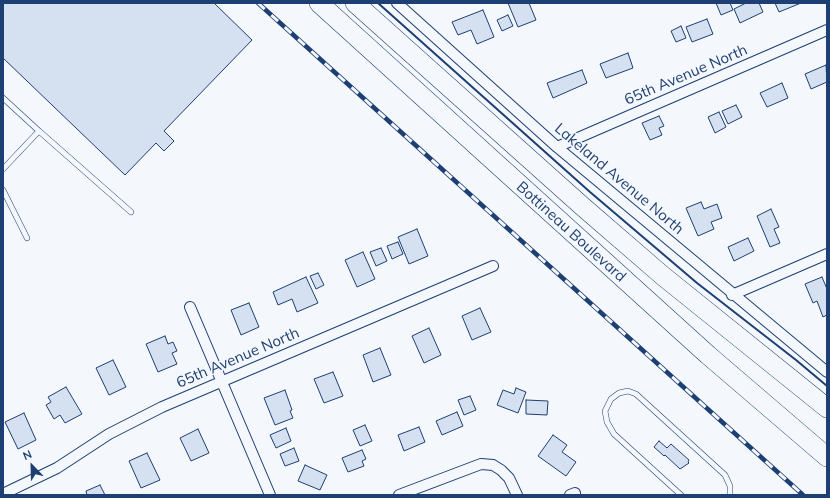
<!DOCTYPE html>
<html>
<head>
<meta charset="utf-8">
<style>
  body { margin:0 }
  #map { position:relative; width:830px; height:498px; overflow:hidden; background:#f4f7fb; font-family:Mulish,sans-serif }
  canvas { display:block }
  .frame { position:absolute; inset:0; border:4px solid #1d3f73; pointer-events:none }
  .north { position:absolute; left:12px; top:446px; width:40px; height:40px; -webkit-text-stroke:3px #f4f7fb; paint-order:stroke; rotate:337deg; font-size:11px; font-weight:700; line-height:16px; text-align:center; color:#1d3f73 }
  .north::after { content:''; display:block; margin:auto; width:14px; height:18px; background:#1d3f73; clip-path:polygon(50% 0,100% 100%,50% 72%,0 100%) }
</style>
</head>
<body>
<div id="map">
<canvas width="830" height="498"></canvas>
<div class="frame"></div>
<div class="north">N</div>
</div>
<script>
const context = document.querySelector('canvas').getContext('2d');
context.lineJoin = 'round';
function paint(path, color) { context.fillStyle = color; context.fill(path, 'evenodd'); }
const shape = rows => new Path2D(rows.map(r => 'M' + r).join(''));
function strokePath(path, color, width, dash) { context.strokeStyle = color; context.lineWidth = width; context.lineCap = dash ? 'butt' : 'round'; context.setLineDash(dash || []); context.stroke(path); }
function label(font, color, halo, rows, align = 'center') {
  context.font = font + ' Mulish,sans-serif'; context.lineWidth = 3; context.setLineDash([]); context.textBaseline = 'middle'; context.strokeStyle = halo; context.fillStyle = color; for (const [text, x, y, turn = 0] of rows) {
    context.save(); context.translate(x, y); context.rotate((+turn || 0) * Math.PI / 180); context.textAlign = isNaN(turn) ? turn : align; if (halo) context.strokeText(text, 0, 0); context.fillText(text, 0, 0); context.restore();
  }
}
const building = shape([
  [3,3,214,3,252,40,164,131,174,141,164,151,156,143,125,175,3,58,3,3],
  [508,3,529,3,536,20,518,27,508,3],
  [716,3,730,3,733,10,721,15,716,3],
  [746,3,759,3,763,12,740,23,734,9,746,3],
  [775,3,801,3,779,12,775,3],
  [483,10,494,37,477,44,471,30,458,35,452,22,483,10],
  [508,15,513,26,502,31,497,20,508,15],
  [707,19,713,34,692,42,686,27,707,19],
  [681,26,686,38,676,42,671,31,681,26],
  [628,53,633,68,606,78,600,64,628,53],
  [826,65,827,82,811,89,805,74,826,65],
  [582,70,587,83,553,98,547,83,582,70],
  [782,83,788,98,767,107,760,93,782,83],
  [736,105,742,117,728,124,722,111,736,105],
  [719,112,726,127,715,133,708,117,719,112],
  [659,116,664,126,659,128,662,135,650,140,642,123,659,116],
  [701,202,704,209,717,204,722,218,711,222,714,229,698,236,686,208,701,202],
  [771,209,779,227,774,229,780,243,770,247,757,216,771,209],
  [417,229,428,256,409,264,398,237,417,229],
  [748,238,754,251,734,261,728,247,748,238],
  [398,242,403,254,392,259,387,246,398,242],
  [381,248,387,261,376,266,370,252,381,248],
  [363,252,375,279,357,287,345,260,363,252],
  [318,273,324,285,316,289,310,276,318,273],
  [306,277,318,303,297,312,292,299,278,305,273,292,306,277],
  [822,277,827,289,827,315,823,317,817,301,813,303,805,284,822,277],
  [249,303,259,327,241,335,231,310,249,303],
  [480,308,491,332,472,340,462,316,480,308],
  [429,328,441,355,424,363,412,336,429,328],
  [165,336,168,344,173,342,177,351,172,353,177,364,158,372,146,344,165,336],
  [380,348,391,375,373,382,363,355,380,348],
  [113,360,126,387,109,395,96,368,113,360],
  [333,372,343,396,324,403,314,379,333,372],
  [66,387,82,414,65,423,60,415,54,419,46,405,51,402,48,397,66,387],
  [516,388,526,392,518,413,497,405,503,390,514,394,516,388],
  [285,390,292,410,290,411,293,418,275,425,264,398,285,390],
  [470,396,476,410,464,415,458,400,470,396],
  [526,400,548,401,547,415,526,414,526,400],
  [457,412,463,426,442,435,436,421,457,412],
  [24,413,36,440,18,449,5,422,24,413],
  [365,425,372,441,360,446,353,430,365,425],
  [419,427,425,442,404,451,398,435,419,427],
  [286,428,291,441,276,448,270,435,286,428],
  [198,429,209,453,191,461,180,438,198,429],
  [553,435,567,445,562,452,576,462,566,476,538,456,553,435],
  [659,441,667,448,671,444,689,460,688,462,689,463,680,469,665,455,664,456,654,447,659,441],
  [294,448,299,461,285,466,280,454,294,448],
  [362,450,366,459,362,461,364,466,348,472,342,458,362,450],
  [147,453,160,480,141,488,129,461,147,453],
  [305,465,327,475,320,490,298,481,305,465],
  [100,485,105,495,87,495,86,491,100,485]
]);
paint(building, '#d5e0f0');
strokePath(building, '#1d3f73', 1);
const lane = shape([
  [3,98,39,131,3,169],
  [39,131,131,212],
  [3,190,27,238],
  [681,495,614,434,607,422,605,411,611,399,619,393,628,391,636,394,725,475,730,486,730,495]
]);
const street = shape([
  [397,3,557,147,827,372],
  [557,147,827,30],
  [732,295,827,254],
  [190,307,270,495],
  [3,494,57,468,109,434,162,407,493,266],
  [399,495,481,464,493,465,501,470,509,478,517,495],
  [570,495,575,493]
]);
const highway = shape([
  [319,3,708,355,827,457],
  [355,3,582,206,663,276,827,408]
]);
strokePath(lane, '#1d3f73', 6);
strokePath(street, '#1d3f73', 12);
strokePath(highway, '#1d3f73', 20);
strokePath(lane, '#f4f7fb', 5);
strokePath(street, '#f4f7fb', 10);
strokePath(highway, '#f4f7fb', 19);
const rail = shape([
  [258,3,803,495]
]);
strokePath(rail, '#1d3f73', 4.5);
strokePath(rail, '#f4f7fb', 3, [9]);
strokePath(shape([
  [378,3,590,192,697,283,796,360,827,386]
]), '#1d3f73', 2);
label('15px', '#1d3f73', '#f4f7fb', [
  ["65th Avenue North",686,75,-23],
  ["Lakeland Avenue North",619,179,40],
  ["Bottineau Boulevard",571,232,42],
  ["65th Avenue North",238,358,-23]
]);
</script>
</body>
</html>
